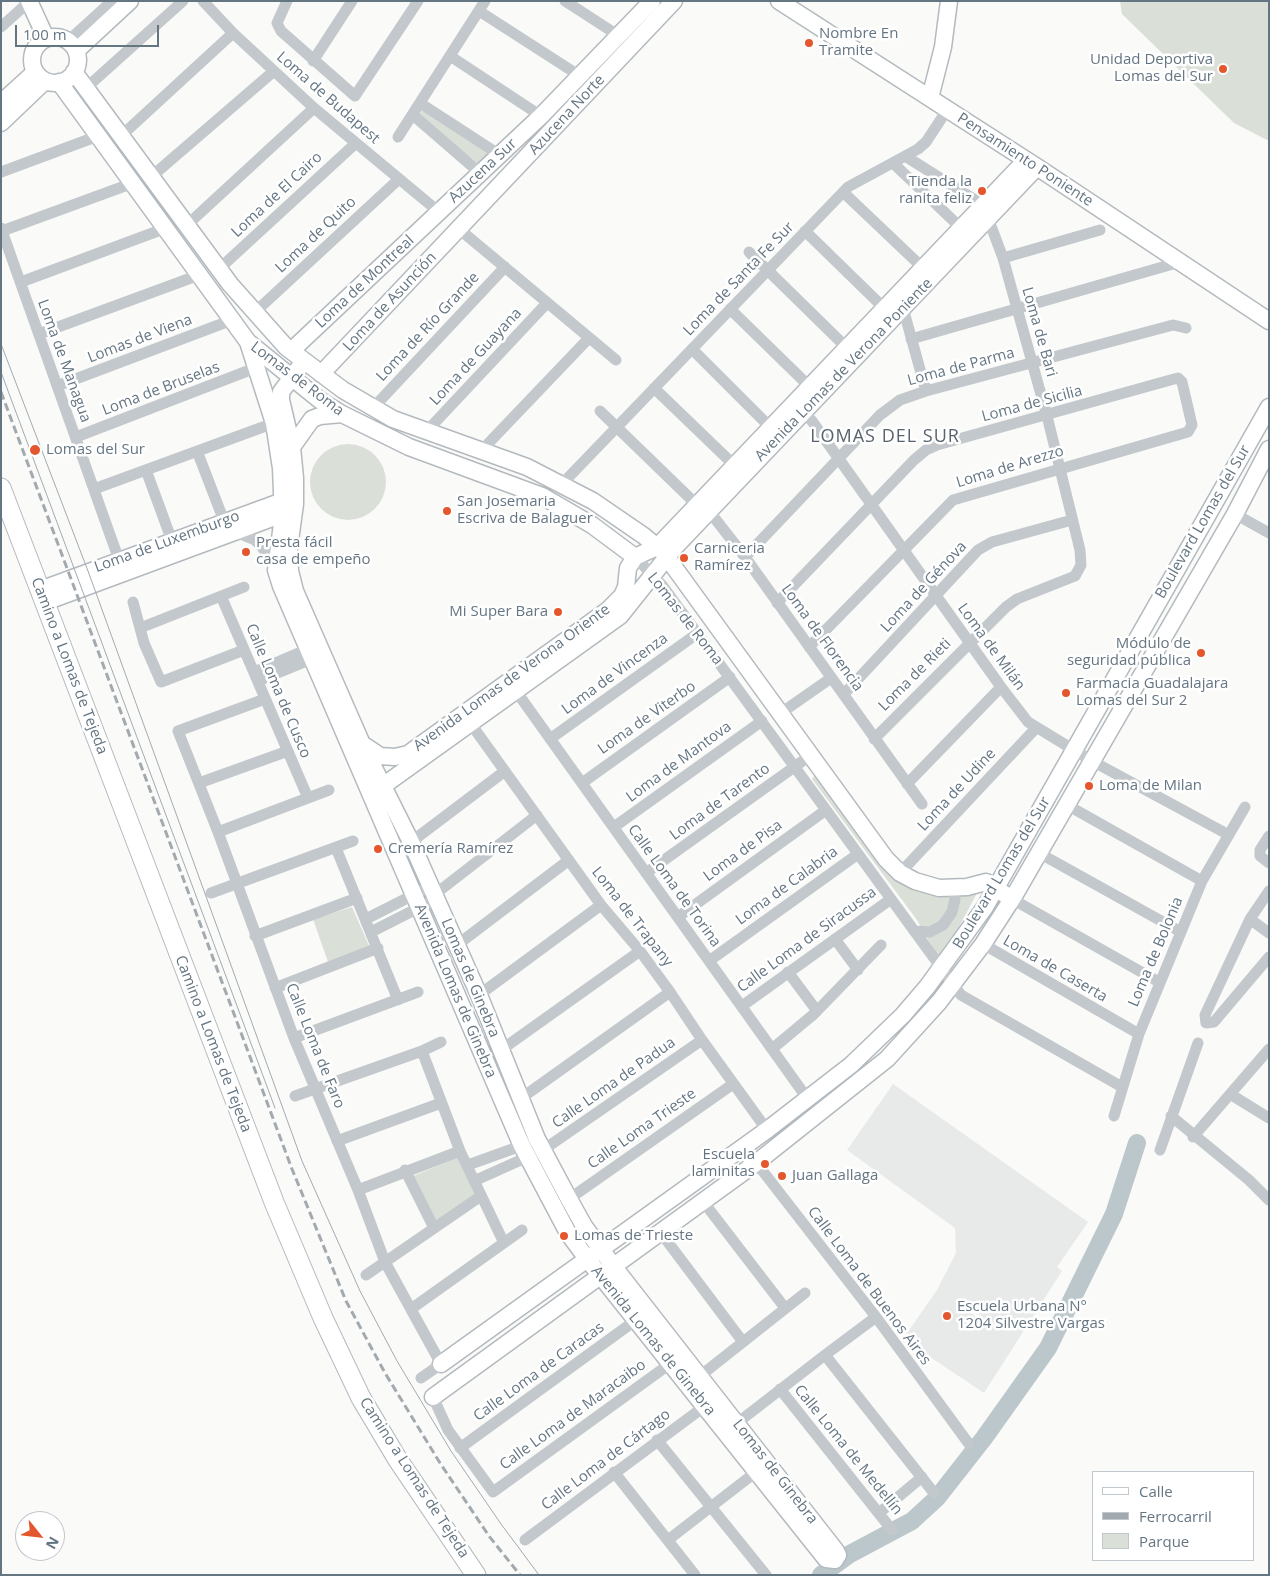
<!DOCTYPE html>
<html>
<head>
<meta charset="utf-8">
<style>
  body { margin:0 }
  #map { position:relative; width:1270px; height:1576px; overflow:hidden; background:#fafaf8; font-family:"Open Sans",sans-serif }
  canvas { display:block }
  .frame { position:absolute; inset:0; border:2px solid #657683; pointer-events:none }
  .legend { position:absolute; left:1092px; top:1471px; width:162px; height:90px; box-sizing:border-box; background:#fff; border:1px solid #c1c8cd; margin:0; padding:6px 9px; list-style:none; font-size:15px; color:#657683 }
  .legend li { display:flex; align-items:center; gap:10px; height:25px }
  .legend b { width:25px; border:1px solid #c1c8cd }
  .north { position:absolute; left:15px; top:1511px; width:50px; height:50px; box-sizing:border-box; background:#fff; border:1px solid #c1c8cd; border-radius:50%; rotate:119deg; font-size:14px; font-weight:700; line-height:20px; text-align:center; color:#657683 }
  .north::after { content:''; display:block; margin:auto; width:18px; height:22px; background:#e4572e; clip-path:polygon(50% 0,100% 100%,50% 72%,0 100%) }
  .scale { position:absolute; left:15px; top:25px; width:144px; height:22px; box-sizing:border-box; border:2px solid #657683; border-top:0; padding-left:6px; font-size:15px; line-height:18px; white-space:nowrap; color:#657683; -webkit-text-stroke:4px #fff; paint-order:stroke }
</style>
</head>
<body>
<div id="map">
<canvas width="1270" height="1576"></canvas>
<div class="frame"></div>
<ul class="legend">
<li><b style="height:6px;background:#fff"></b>Calle</li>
<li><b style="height:6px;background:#a2aab0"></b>Ferrocarril</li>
<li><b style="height:14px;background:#dadfd7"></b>Parque</li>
</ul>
<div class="north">N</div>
<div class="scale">100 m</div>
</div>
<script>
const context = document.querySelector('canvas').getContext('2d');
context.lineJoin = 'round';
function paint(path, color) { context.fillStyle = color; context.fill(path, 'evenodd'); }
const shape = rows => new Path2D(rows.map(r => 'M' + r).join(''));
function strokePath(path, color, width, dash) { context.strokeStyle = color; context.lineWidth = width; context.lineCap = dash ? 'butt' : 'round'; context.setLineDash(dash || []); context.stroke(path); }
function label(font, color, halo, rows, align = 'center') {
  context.font = font + ' "Open Sans",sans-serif'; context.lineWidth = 5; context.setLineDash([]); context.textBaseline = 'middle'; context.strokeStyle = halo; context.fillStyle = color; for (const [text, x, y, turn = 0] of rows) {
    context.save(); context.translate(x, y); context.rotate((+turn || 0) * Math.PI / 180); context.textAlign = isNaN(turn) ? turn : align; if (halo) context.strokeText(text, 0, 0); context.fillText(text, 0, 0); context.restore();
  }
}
paint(shape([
  [893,1084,1088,1222,1057,1267,1062,1271,984,1393,903,1339,937,1290,956,1253,955,1228,847,1150],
  [952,1300,980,1315,990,1323,988,1325]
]), '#e8e9e9');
paint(shape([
  [1120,1,1269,1,1269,141,1234,123,1122,14],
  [423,109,494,155,482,167,419,115],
  '310 482a38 38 0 1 1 76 0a38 38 0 1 1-76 0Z',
  [819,770,897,876,927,890,977,893,949,946,938,958,917,920,812,779],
  [352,907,370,948,328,962,313,919],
  [461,1156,478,1197,436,1223,413,1176]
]), '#dadfd7');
strokePath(shape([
  [821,1575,850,1554,912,1521,937,1498,984,1438,1048,1348,1114,1214,1137,1143]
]), '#bbc7cb', 18);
const secondary = shape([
  [29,1,46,38],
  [779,1,1037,167,1269,321],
  '32 60a23 23 0 1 1 46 0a23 23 0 1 1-46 0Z',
  [76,51,130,1],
  [74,72,230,284,286,347,343,390,393,419,527,467,593,501,644,536,663,552,674,567,886,859,900,873,915,881,939,888,967,887,986,882,1012,899],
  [59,82,248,342,321,401,342,414,409,447,542,496,592,525,635,557],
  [930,98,943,47,949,1],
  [1,103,35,72],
  [1,123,45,81],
  [248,342,274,423,281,468,283,516,276,570,281,586,522,1146,568,1233,588,1260,826,1559,835,1560,838,1555,836,1551,614,1267,584,1226,569,1199,537,1139,479,995,411,842,362,744,295,591,290,571,289,548,295,504,295,478,292,447,281,400,281,392,304,361],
  [291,351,541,116,652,1],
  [321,374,674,1],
  [292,447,312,419,320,416,342,414],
  [40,590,291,498],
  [45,602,291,511],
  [362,744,380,756,395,757,408,754,608,610,622,596,626,587,628,568,635,557,657,547,1026,160],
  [373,793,620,616,675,547,1037,167],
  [441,1364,767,1130,851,1065,903,1015,927,987,985,907,1269,407],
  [433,1397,756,1163,887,1059,939,1002,983,944,1014,896,1235,514,1269,449]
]);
const primary = shape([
  [1,488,274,1202,323,1318,361,1398,398,1460,476,1575]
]);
strokePath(secondary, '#b3babf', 19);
strokePath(primary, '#b5babe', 21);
strokePath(shape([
  [203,1,233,33,314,108,439,212],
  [287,1,277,23,281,31,355,96,418,1],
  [565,1,619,36],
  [479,11,580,76],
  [1,27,30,1],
  [68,41,112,1],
  [450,56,541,116],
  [313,61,352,1],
  [86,88,183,1],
  [420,103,500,155],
  [413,115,480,173],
  [121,136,233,33],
  [398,137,485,1],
  [905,156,983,205],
  [893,163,961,228],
  [1,172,98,136],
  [151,177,274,71],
  [843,192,923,268],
  [187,225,314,108],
  [1,228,119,560],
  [459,229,616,360],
  [2,231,133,183],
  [805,231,885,309],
  [749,252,847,348],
  [1003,258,1100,230],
  [219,269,356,143],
  [21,282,166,228],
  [903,308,926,391],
  [730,309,810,387],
  [254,313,399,179],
  [39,334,199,275],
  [911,339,1180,262],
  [692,349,771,428],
  [57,386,232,320],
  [654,388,735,466],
  [373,408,505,267],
  [799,408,812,421,1001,687,1028,722,1092,761,1229,835],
  [600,411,697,505],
  [426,432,547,303],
  [76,437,263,365],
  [197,451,224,521],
  [481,451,589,338],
  [146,470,172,541],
  [562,484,848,187,918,149,926,142,947,110],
  [94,489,274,423],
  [709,511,745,557,922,804],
  [1235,514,1269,533],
  [235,532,255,540,262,547,276,569],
  [635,557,662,585,961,995,1122,1087],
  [745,557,880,415,900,400,926,391,1173,325,1186,328],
  [221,596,308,798],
  [133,602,144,643,161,682,244,650],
  [777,603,914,460,926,450,937,445,1174,379,1178,378,1182,382,1192,425,1188,432,953,500,809,647],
  [140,628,244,587],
  [254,672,308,649],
  [258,681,312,659],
  [516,691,807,1098],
  [844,694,978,550,992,542,1072,520],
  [265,699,178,731,218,832,294,1038,358,1190,385,1262,441,1364,421,1378],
  [781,713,831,678],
  [471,724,601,905,640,951,670,992,702,1040,767,1130],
  [550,739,698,633],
  [874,739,1006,607,1017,599,1075,576,1081,565,1080,550,1047,416,1003,258,988,218],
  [199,783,288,751],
  [582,783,730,677],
  [907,784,1001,687],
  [1067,805,1202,881],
  [614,827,762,721],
  [218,832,329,790],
  [1269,836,1260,850,1260,856,1269,863],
  [411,842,505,771],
  [336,848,398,1000],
  [1039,853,1181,932],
  [646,873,811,755],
  [900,873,1036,728],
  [211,893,353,841],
  [434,895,537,815],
  [1012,899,1159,982],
  [678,917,826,810],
  [366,919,431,886],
  [1250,919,1269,891],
  [914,931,930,932,943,925,952,912,955,899,952,887],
  [371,932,436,899],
  [1269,933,1250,919,1205,1015,1206,1023,1214,1022,1269,957],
  [255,936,357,898],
  [835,939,858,970],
  [983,944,1139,1034],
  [457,945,569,860],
  [709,961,858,854],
  [788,972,817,1011],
  [275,988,378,948],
  [479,995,601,905],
  [742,1006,891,899],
  [294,1038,418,992],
  [772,1049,814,1014,881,945],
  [501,1050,640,951],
  [422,1051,460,1151,504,1243],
  [1230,1094,1269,1118],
  [295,1096,422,1051,441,1042],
  [520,1099,670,992],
  [1114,1116,1139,1034,1202,881,1245,807],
  [1171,1116,1249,1180,1269,1200],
  [1193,1137,1269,1049],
  [337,1141,441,1103],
  [744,1147,876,1317,969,1444],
  [1160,1150,1198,1043],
  [468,1165,529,1143],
  [405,1170,434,1228],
  [474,1181,543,1150,702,1040],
  [358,1190,460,1151],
  [569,1199,733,1084],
  [702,1200,785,1308],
  [661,1233,743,1342],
  [366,1275,481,1196],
  [411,1309,522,1230],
  [825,1355,934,1493],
  [700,1376,805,1293],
  [780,1389,892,1530],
  [433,1397,448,1430,493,1492,671,1363],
  [732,1427,825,1355,876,1317],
  [657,1440,766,1575],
  [460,1448,636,1320],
  [614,1472,695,1575],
  [879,1513,922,1477],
  [525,1540,705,1406],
  [668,1540,756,1472]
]), '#c3c8cc', 11);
strokePath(secondary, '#fff', 16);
strokePath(primary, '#fff', 19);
strokePath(shape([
  [1,344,88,571,302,1161,360,1291,397,1361,451,1451,501,1524,539,1575],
  [1,372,275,1108]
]), '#a2aab0', 1);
strokePath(shape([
  [1,392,292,1169,346,1301,385,1373,440,1463,489,1536,520,1575]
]), '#a2aab0', 3, [8, 4]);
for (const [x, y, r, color] of [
  [809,43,5,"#e4572e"],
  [1223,69,5,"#e4572e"],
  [982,191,5,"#e4572e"],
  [35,450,6,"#e4572e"],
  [447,511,5,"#e4572e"],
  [246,552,5,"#e4572e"],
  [684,558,5,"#e4572e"],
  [558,612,5,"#e4572e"],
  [1201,653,5,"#e4572e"],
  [1066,693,5,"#e4572e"],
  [1089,786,5,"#e4572e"],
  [378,849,5,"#e4572e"],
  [765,1164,5,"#e4572e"],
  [782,1176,5,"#e4572e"],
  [564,1236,5,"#e4572e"],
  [947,1316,5,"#e4572e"]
]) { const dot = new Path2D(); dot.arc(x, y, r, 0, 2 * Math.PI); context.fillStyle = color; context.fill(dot); strokePath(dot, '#fff', 2); }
label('15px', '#657683', '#fff', [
  ["Nombre En",819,34],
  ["Tramite",819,51],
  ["Unidad Deportiva",1213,60,"right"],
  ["Lomas del Sur",1213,77,"right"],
  ["Tienda la",972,182,"right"],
  ["ranita feliz",972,199,"right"],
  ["Lomas del Sur",46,450],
  ["San Josemaria",457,502],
  ["Escriva de Balaguer",457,519],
  ["Presta fácil",256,543],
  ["casa de empeño",256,560],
  ["Carniceria",694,549],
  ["Ramírez",694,566],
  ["Mi Super Bara",548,612,"right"],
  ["Módulo de",1191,644,"right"],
  ["seguridad pública",1191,661,"right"],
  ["Farmacia Guadalajara",1076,684],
  ["Lomas del Sur 2",1076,701],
  ["Loma de Milan",1099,786],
  ["Cremería Ramírez",388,849],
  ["Escuela",755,1155,"right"],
  ["laminitas",755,1172,"right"],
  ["Juan Gallaga",792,1176],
  ["Lomas de Trieste",574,1236],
  ["Escuela Urbana N°",957,1307],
  ["1204 Silvestre Vargas",957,1324]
], 'left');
label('15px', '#657683', '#fff', [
  ["Loma de Budapest",328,98,41],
  ["Azucena Norte",567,115,-47],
  ["Pensamiento Poniente",1025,160,33],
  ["Azucena Sur",483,171,-43],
  ["Loma de El Cairo",277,195,-43],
  ["Loma de Quito",316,235,-43],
  ["Loma de Santa Fe Sur",739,279,-46],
  ["Loma de Montreal",365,282,-43],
  ["Loma de Asunción",390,302,-47],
  ["Loma de Río Grande",428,327,-47],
  ["Loma de Bari",1039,332,74],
  ["Lomas de Viena",140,339,-21],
  ["Loma de Guayana",476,357,-47],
  ["Loma de Managua",64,361,70],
  ["Loma de Parma",961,367,-15],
  ["Avenida Lomas de Verona Poniente",844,370,-46],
  ["Lomas de Roma",297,379,37],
  ["Loma de Bruselas",161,389,-21],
  ["Loma de Sicilia",1032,404,-15],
  ["Loma de Arezzo",1010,467,-17],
  ["Boulevard Lomas del Sur",1203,522,-60],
  ["Loma de Luxemburgo",167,542,-20],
  ["Loma de Génova",924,587,-47],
  ["Lomas de Roma",685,619,52],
  ["Loma de Florencia",822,638,54],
  ["Loma de Milán",991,647,54],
  ["Camino a Lomas de Tejeda",69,666,69],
  ["Loma de Vincenza",615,674,-36],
  ["Loma de Rieti",915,675,-45],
  ["Avenida Lomas de Verona Oriente",512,678,-36],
  ["Calle Loma de Cusco",278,691,67],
  ["Loma de Viterbo",647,718,-35],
  ["Loma de Mantova",679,762,-36],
  ["Loma de Udine",957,790,-47],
  ["Loma de Tarento",720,802,-36],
  ["Loma de Pisa",743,851,-36],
  ["Boulevard Lomas del Sur",1002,873,-59],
  ["Calle Loma de Torina",674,886,54],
  ["Loma de Calabria",787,886,-36],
  ["Loma de Trapany",632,917,52],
  ["Calle Loma de Siracussa",807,940,-36],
  ["Loma de Bolonia",1156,952,-67],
  ["Loma de Caserta",1055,969,30],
  ["Lomas de Ginebra",470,978,67],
  ["Avenida Lomas de Ginebra",455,991,67],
  ["Camino a Lomas de Tejeda",213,1044,69],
  ["Calle Loma de Faro",315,1046,68],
  ["Calle Loma de Padua",614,1083,-35],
  ["Calle Loma Trieste",642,1129,-35],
  ["Calle Loma de Buenos Aires",869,1286,53],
  ["Avenida Lomas de Ginebra",653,1341,51],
  ["Calle Loma de Caracas",539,1372,-36],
  ["Calle Loma de Maracaibo",573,1415,-36],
  ["Calle Loma de Medellín",848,1450,51],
  ["Calle Loma de Cártago",606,1460,-37],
  ["Lomas de Ginebra",775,1472,52],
  ["Camino a Lomas de Tejeda",414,1478,57]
]);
context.letterSpacing = '1px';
label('18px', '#57646e', '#fff', [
  ["LOMAS DEL SUR",885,437]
]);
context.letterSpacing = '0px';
</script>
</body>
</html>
